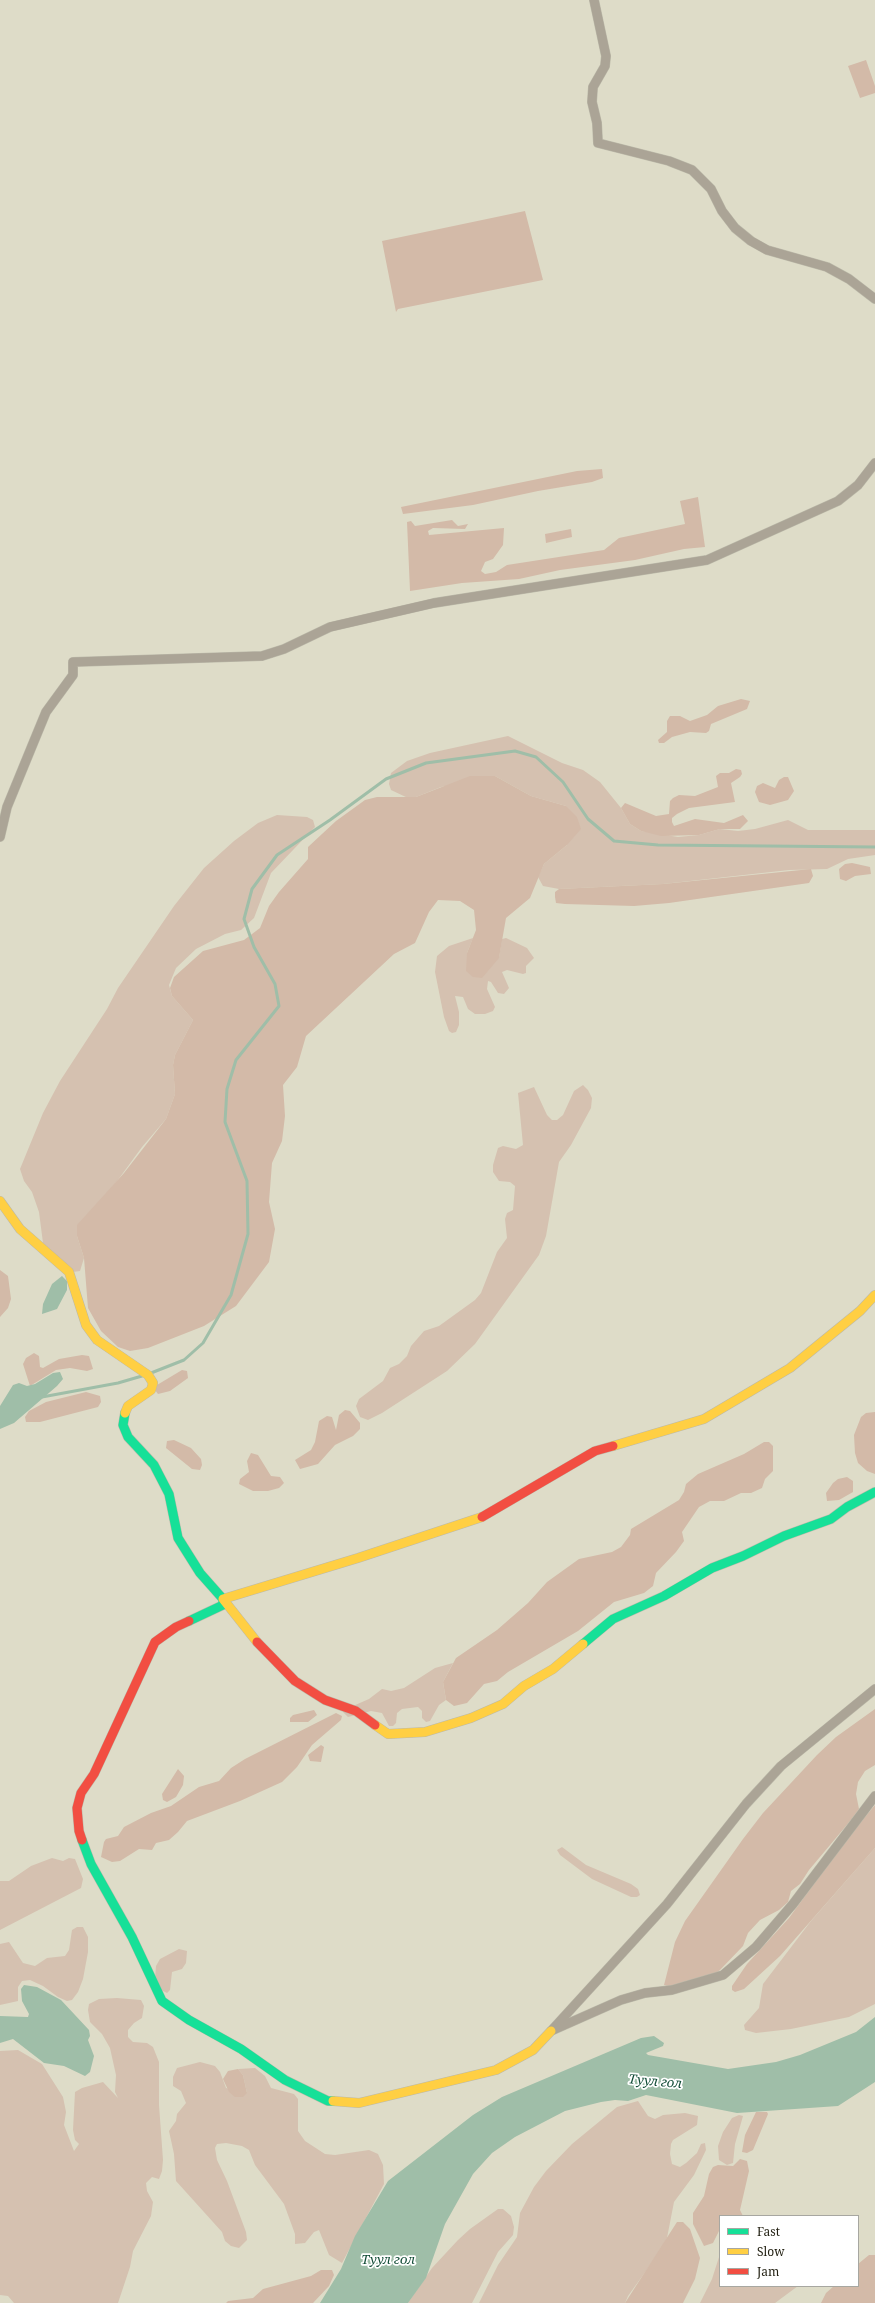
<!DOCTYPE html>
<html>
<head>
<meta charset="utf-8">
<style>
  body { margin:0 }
  #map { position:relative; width:875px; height:2303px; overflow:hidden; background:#dedcc8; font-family:"Noto Serif",serif }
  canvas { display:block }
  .legend { position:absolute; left:719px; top:2215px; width:140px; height:72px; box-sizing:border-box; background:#fff; border:1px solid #a7a7a1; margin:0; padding:5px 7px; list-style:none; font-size:12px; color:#242214 }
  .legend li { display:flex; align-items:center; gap:8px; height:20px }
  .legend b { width:20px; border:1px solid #a7a7a1 }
</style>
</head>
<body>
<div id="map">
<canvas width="875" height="2303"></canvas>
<ul class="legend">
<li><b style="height:5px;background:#16e098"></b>Fast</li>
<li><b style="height:5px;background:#ffcf43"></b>Slow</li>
<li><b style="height:5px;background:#f24e42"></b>Jam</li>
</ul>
</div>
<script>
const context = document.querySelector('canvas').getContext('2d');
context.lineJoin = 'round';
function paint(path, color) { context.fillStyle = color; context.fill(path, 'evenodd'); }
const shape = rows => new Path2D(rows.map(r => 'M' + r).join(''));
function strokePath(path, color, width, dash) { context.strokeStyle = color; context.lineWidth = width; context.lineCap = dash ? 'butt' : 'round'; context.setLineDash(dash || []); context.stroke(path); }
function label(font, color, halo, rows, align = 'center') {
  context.font = font + ' "Noto Serif",serif'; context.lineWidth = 3.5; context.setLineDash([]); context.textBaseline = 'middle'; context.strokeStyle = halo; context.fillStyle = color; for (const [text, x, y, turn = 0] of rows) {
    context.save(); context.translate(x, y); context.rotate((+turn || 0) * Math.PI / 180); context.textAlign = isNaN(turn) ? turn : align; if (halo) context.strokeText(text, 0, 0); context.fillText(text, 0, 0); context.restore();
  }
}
paint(shape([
  [508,736,562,763,583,770,600,782,621,808,630,824,641,831,678,837,699,835,720,829,738,831,755,829,788,820,808,830,875,830,875,855,848,859,827,869,789,870,663,884,559,889,543,886,538,877,544,864,567,845,566,806,531,796,495,776,441,787,416,797,408,798,391,790,389,784,391,773,407,761,430,753],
  [277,815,307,817,313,820,315,827,271,873,254,918,241,930,225,934,196,949,176,968,169,985,172,996,193,1020,175,1055,173,1065,175,1094,166,1119,142,1147,77,1236,84,1258,80,1271,73,1272,43,1243,39,1212,32,1192,24,1181,20,1169,43,1113,60,1081,107,1009,118,988,174,906,204,868,234,841,258,823],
  [473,938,467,953,499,957,502,939,506,938,527,948,534,958,526,966,526,973,523,974,507,970,502,972,509,988,504,994,498,993,491,982,488,981,487,989,495,1007,493,1011,485,1014,475,1014,468,1009,463,997,455,996,459,1012,459,1025,456,1032,452,1033,449,1031,444,1017,435,972,437,956,449,946],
  [583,1085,588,1090,592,1098,591,1108,571,1145,559,1162,546,1236,539,1255,475,1344,447,1371,382,1413,368,1420,360,1417,356,1406,359,1399,383,1381,390,1368,399,1364,407,1356,411,1346,424,1331,439,1326,475,1300,481,1293,497,1252,507,1238,505,1219,507,1213,513,1210,515,1186,510,1182,499,1181,493,1172,493,1165,498,1148,503,1146,516,1149,523,1145,518,1093,534,1087,547,1115,552,1120,557,1120,563,1115,574,1091],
  [453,1663,443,1682,446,1700,439,1705,430,1721,426,1722,422,1718,422,1711,418,1707,402,1709,397,1713,396,1723,393,1726,389,1726,382,1713,371,1711,348,1717,343,1712,346,1709,369,1699,382,1689,391,1691,404,1688,435,1668],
  [562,1847,586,1865,631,1884,638,1889,640,1895,637,1897,631,1897,592,1879,560,1855,557,1850],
  [875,1848,875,2004,849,2017,791,2029,756,2033,745,2030,744,2025,759,2008,763,1984,811,1921],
  [52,1858,63,1861,69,1858,75,1859,83,1879,81,1888,0,1930,0,1881,9,1881,31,1866],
  [77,1927,83,1927,88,1937,88,1952,83,1979,78,1992,72,2000,67,2001,58,1997,43,1986,30,1980,22,1981,18,1987,18,2001,0,2005,0,1944,9,1942,23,1963,35,1966,47,1958,65,1956,69,1950,72,1930],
  [179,1949,187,1951,186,1963,182,1969,172,1972,170,1990,167,1993,161,1990,155,1979,156,1966,160,1959],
  [117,1998,141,2000,144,2006,142,2018,134,2023,128,2030,128,2037,133,2042,147,2043,153,2047,159,2062,159,2105,163,2160,162,2171,159,2179,152,2177,146,2183,147,2191,153,2202,151,2216,133,2251,130,2267,118,2303,14,2303,8,2296,0,2295,0,2051,18,2050,42,2064,63,2097,66,2112,64,2125,74,2151,79,2144,75,2140,73,2130,75,2092,82,2088,103,2082,118,2098,115,2092,116,2075,110,2048,102,2034,90,2022,88,2010,89,2004,99,1999],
  [200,2062,215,2066,220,2072,226,2088,247,2093,243,2075,238,2069,255,2068,265,2076,271,2088,294,2094,298,2099,298,2131,305,2141,325,2154,335,2155,369,2150,378,2154,383,2165,384,2184,342,2263,329,2255,319,2230,314,2232,305,2243,295,2244,295,2234,284,2204,255,2165,249,2150,242,2146,226,2143,217,2144,215,2148,217,2160,227,2181,246,2232,247,2240,239,2248,231,2246,225,2241,222,2232,176,2181,174,2154,169,2131,176,2121,177,2114,186,2103,181,2091,173,2086,173,2077,177,2068],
  [638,2101,648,2116,655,2119,663,2115,685,2113,698,2116,697,2125,673,2140,671,2144,670,2154,672,2164,680,2167,686,2163,697,2153,701,2144,705,2143,706,2150,694,2175,674,2202,666,2243,628,2296,625,2303,479,2303,498,2265,517,2237,520,2213,534,2187,546,2171,572,2144,617,2107],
  [739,2115,743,2116,735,2144,733,2163,727,2165,719,2160,718,2146,723,2132,732,2118],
  [498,2209,503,2209,511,2216,514,2227,513,2235,498,2252,472,2303,408,2303,432,2268,458,2240,470,2229],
  [720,2254,720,2286,798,2286,775,2303,700,2303,712,2279]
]), '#d5c1b0');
paint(shape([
  [866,60,875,86,875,93,860,98,848,66],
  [525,211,543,280,398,309,396,312,382,241],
  [602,469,603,478,592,482,538,491,473,505,403,514,401,507,577,471],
  [698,497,705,547,684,549,635,560,560,570,519,579,462,583,410,591,407,522,411,521,415,526,452,520,458,526,468,524,465,529,433,528,428,531,429,535,504,528,503,545,493,559,485,562,481,571,485,574,496,572,507,565,604,550,619,538,685,524,680,501],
  [571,529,572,537,546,543,545,534],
  [741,699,750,701,747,709,711,724,709,731,706,733,690,732,672,737,664,743,659,743,658,740,667,732,667,721,670,716,680,716,690,721,707,715,718,706],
  [736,769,741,770,742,774,740,777,731,783,735,802,689,808,677,814,672,818,672,822,674,826,695,819,724,823,743,815,748,821,740,829,720,829,699,835,661,836,641,831,630,824,621,808,625,803,656,816,669,814,670,801,673,798,679,795,695,796,718,787,716,776,720,773,729,773],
  [470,776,495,776,531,796,566,806,577,817,581,829,567,845,544,864,530,898,506,918,499,958,482,978,473,977,466,971,467,953,476,930,474,910,460,901,438,900,429,912,415,943,394,954,306,1036,297,1067,283,1085,285,1116,282,1141,272,1163,269,1202,275,1229,269,1262,236,1306,204,1326,148,1348,130,1351,118,1347,101,1331,88,1308,84,1258,77,1236,77,1225,124,1173,166,1119,175,1094,173,1065,175,1055,193,1020,172,996,170,988,174,977,203,951,244,940,260,928,269,906,279,892,308,859,308,847,336,821,365,800,377,797,416,797],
  [784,777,788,777,794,791,788,800,770,805,759,802,755,792,757,786,763,783,775,788,779,780],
  [852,863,870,867,871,874,855,876,846,881,840,879,839,869,845,864],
  [811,869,813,876,809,883,669,903,634,906,565,904,556,903,555,897,555,892,559,889,663,884],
  [0,1270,8,1276,11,1299,8,1308,0,1317],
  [34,1353,39,1356,40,1367,43,1368,59,1359,82,1355,89,1356,93,1369,87,1371,70,1368,56,1370,30,1386,23,1364,26,1358],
  [182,1370,187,1371,188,1378,170,1391,158,1394,155,1390,157,1385],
  [86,1392,100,1396,101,1402,98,1407,40,1422,26,1422,25,1417,29,1411,46,1402],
  [345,1410,350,1411,360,1423,360,1429,353,1436,335,1445,318,1464,300,1469,295,1460,311,1450,315,1442,319,1421,327,1416,332,1417,336,1430,339,1415],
  [875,1412,875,1474,867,1471,858,1463,855,1453,854,1435,861,1417,866,1413],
  [174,1440,191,1448,201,1459,202,1465,200,1470,192,1469,166,1448,167,1441],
  [764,1442,769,1442,773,1446,773,1471,765,1479,762,1488,751,1493,741,1493,724,1501,710,1501,699,1507,682,1532,684,1541,676,1552,656,1573,653,1586,644,1593,614,1602,578,1631,508,1672,497,1681,484,1684,467,1703,454,1706,446,1700,443,1682,456,1658,497,1630,528,1603,547,1582,579,1559,612,1552,621,1547,630,1535,631,1529,679,1500,684,1492,686,1484,698,1474,744,1454],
  [251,1453,258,1455,271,1476,280,1477,284,1483,279,1488,268,1491,253,1491,239,1484,240,1479,249,1472,247,1461],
  [847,1477,853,1481,853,1492,839,1500,827,1501,826,1493,833,1483,838,1479],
  [875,1709,875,1765,865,1771,858,1782,856,1794,859,1809,851,1820,809,1870,800,1884,791,1891,788,1902,779,1910,760,1920,748,1933,743,1946,720,1970,715,1974,670,1987,664,1985,675,1942,685,1921,743,1839,763,1813,817,1755,836,1737],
  [314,1710,317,1715,308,1722,290,1722,290,1718,293,1715],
  [336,1713,342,1716,341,1720,312,1745,297,1767,282,1782,240,1801,187,1821,178,1832,169,1840,156,1843,152,1850,139,1849,120,1861,112,1862,101,1857,104,1842,106,1839,118,1836,124,1827,151,1813,171,1806,199,1787,219,1781,231,1768,245,1759],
  [321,1745,324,1747,321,1762,310,1761,308,1755],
  [178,1769,184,1776,183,1785,176,1797,167,1802,163,1800,162,1794],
  [875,1805,875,1848,780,1956,744,1989,735,1992,732,1990,732,1986,747,1964,789,1918,848,1837],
  [238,2069,243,2075,247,2093,243,2097,235,2097,229,2092,223,2079,228,2071],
  [756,2112,767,2112,768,2114,753,2150,747,2153,742,2152,745,2135],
  [740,2159,747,2161,749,2171,740,2210,743,2216,720,2216,719,2231,713,2243,704,2246,693,2224,693,2213,704,2196,709,2174,713,2167,718,2165,733,2166],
  [677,2222,683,2222,690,2229,700,2258,695,2279,683,2303,625,2303],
  [869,2255,875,2255,875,2303,821,2303,826,2293,834,2286,858,2286,858,2264],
  [321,2270,332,2270,334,2275,329,2286,313,2303,226,2303,228,2301,253,2298,263,2289,311,2276]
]), '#d3baa8');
paint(shape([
  [62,1276,67,1281,67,1290,57,1309,42,1314,43,1304,52,1284],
  [60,1372,63,1379,57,1386,14,1423,0,1429,0,1406,13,1385,19,1383,27,1386,35,1384,53,1373],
  [24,1985,37,1987,61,2000,89,2030,90,2036,88,2040,94,2056,90,2072,85,2076,64,2066,44,2063,13,2039,0,2043,0,2016,28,2017,29,2014,22,2001,21,1989],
  [875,2017,875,2082,838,2106,737,2113,646,2095,628,2101,615,2100,601,2102,565,2111,515,2137,492,2153,473,2174,445,2224,426,2278,408,2303,320,2303,341,2269,355,2236,388,2181,473,2115,502,2097,641,2038,654,2036,664,2043,663,2046,646,2053,648,2055,728,2069,776,2062,800,2055,856,2032]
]), '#9fbea8');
strokePath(shape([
  [151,1373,184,1360,203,1343,231,1295,248,1234,247,1181,225,1122,227,1089,236,1060,279,1006,275,984,254,947,244,919,252,889,277,855,330,820,386,779,426,763,515,751,536,757,563,782,588,819,614,841,658,845,875,847],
  [42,1397,118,1383,142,1376]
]), '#9fbea8', 3);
const street = shape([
  [594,0,606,56,605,66,593,87,592,102,597,123,598,143,669,161,692,170,711,189,722,211,735,228,751,241,767,250,827,267,849,279,875,299],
  [0,837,7,807,32,746,46,712,73,675,73,662,262,656,284,649,330,627,434,603,707,560,838,501,858,485,875,463],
  [875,1689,781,1766,746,1804,667,1904,551,2031,621,2000,645,1993,672,1990,723,1975,756,1947,793,1904,875,1796]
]);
const fast = shape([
  [125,1413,123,1425,128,1437,154,1465,169,1494,178,1538,200,1573,223,1599,223,1605,189,1621],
  [583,1644,613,1619,664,1596,712,1568,743,1556,784,1536,831,1519,847,1507,875,1492],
  [82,1840,91,1864,132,1937,162,2001,189,2020,241,2049,285,2080,328,2101,333,2101]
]);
const slow = shape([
  [0,1201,20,1229,69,1272,86,1325,97,1340,148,1375,153,1383,151,1390,128,1406,125,1413],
  [613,1446,704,1419,790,1368,860,1311,875,1295],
  [257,1642,223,1599,358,1558,482,1517],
  [375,1725,388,1734,425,1732,471,1718,503,1704,524,1686,553,1669,583,1644],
  [333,2101,359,2103,496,2070,533,2050,551,2031]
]);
const jam = shape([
  [482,1517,595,1451,613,1446],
  [257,1642,295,1681,325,1700,356,1711,375,1725],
  [82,1840,79,1831,77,1808,81,1793,94,1774,155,1642,176,1627,189,1621]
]);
strokePath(street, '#bbb9a9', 10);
strokePath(fast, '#bbb9a9', 10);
strokePath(slow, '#bbb9a9', 10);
strokePath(jam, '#bbb9a9', 10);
strokePath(street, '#aba496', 9);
strokePath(fast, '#16e098', 9);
strokePath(slow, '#ffcf43', 9);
strokePath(jam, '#f24e42', 9);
label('italic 13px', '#104b35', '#fff', [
  ["Туул гол",655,2082,5],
  ["Туул гол",388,2260]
]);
</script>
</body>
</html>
